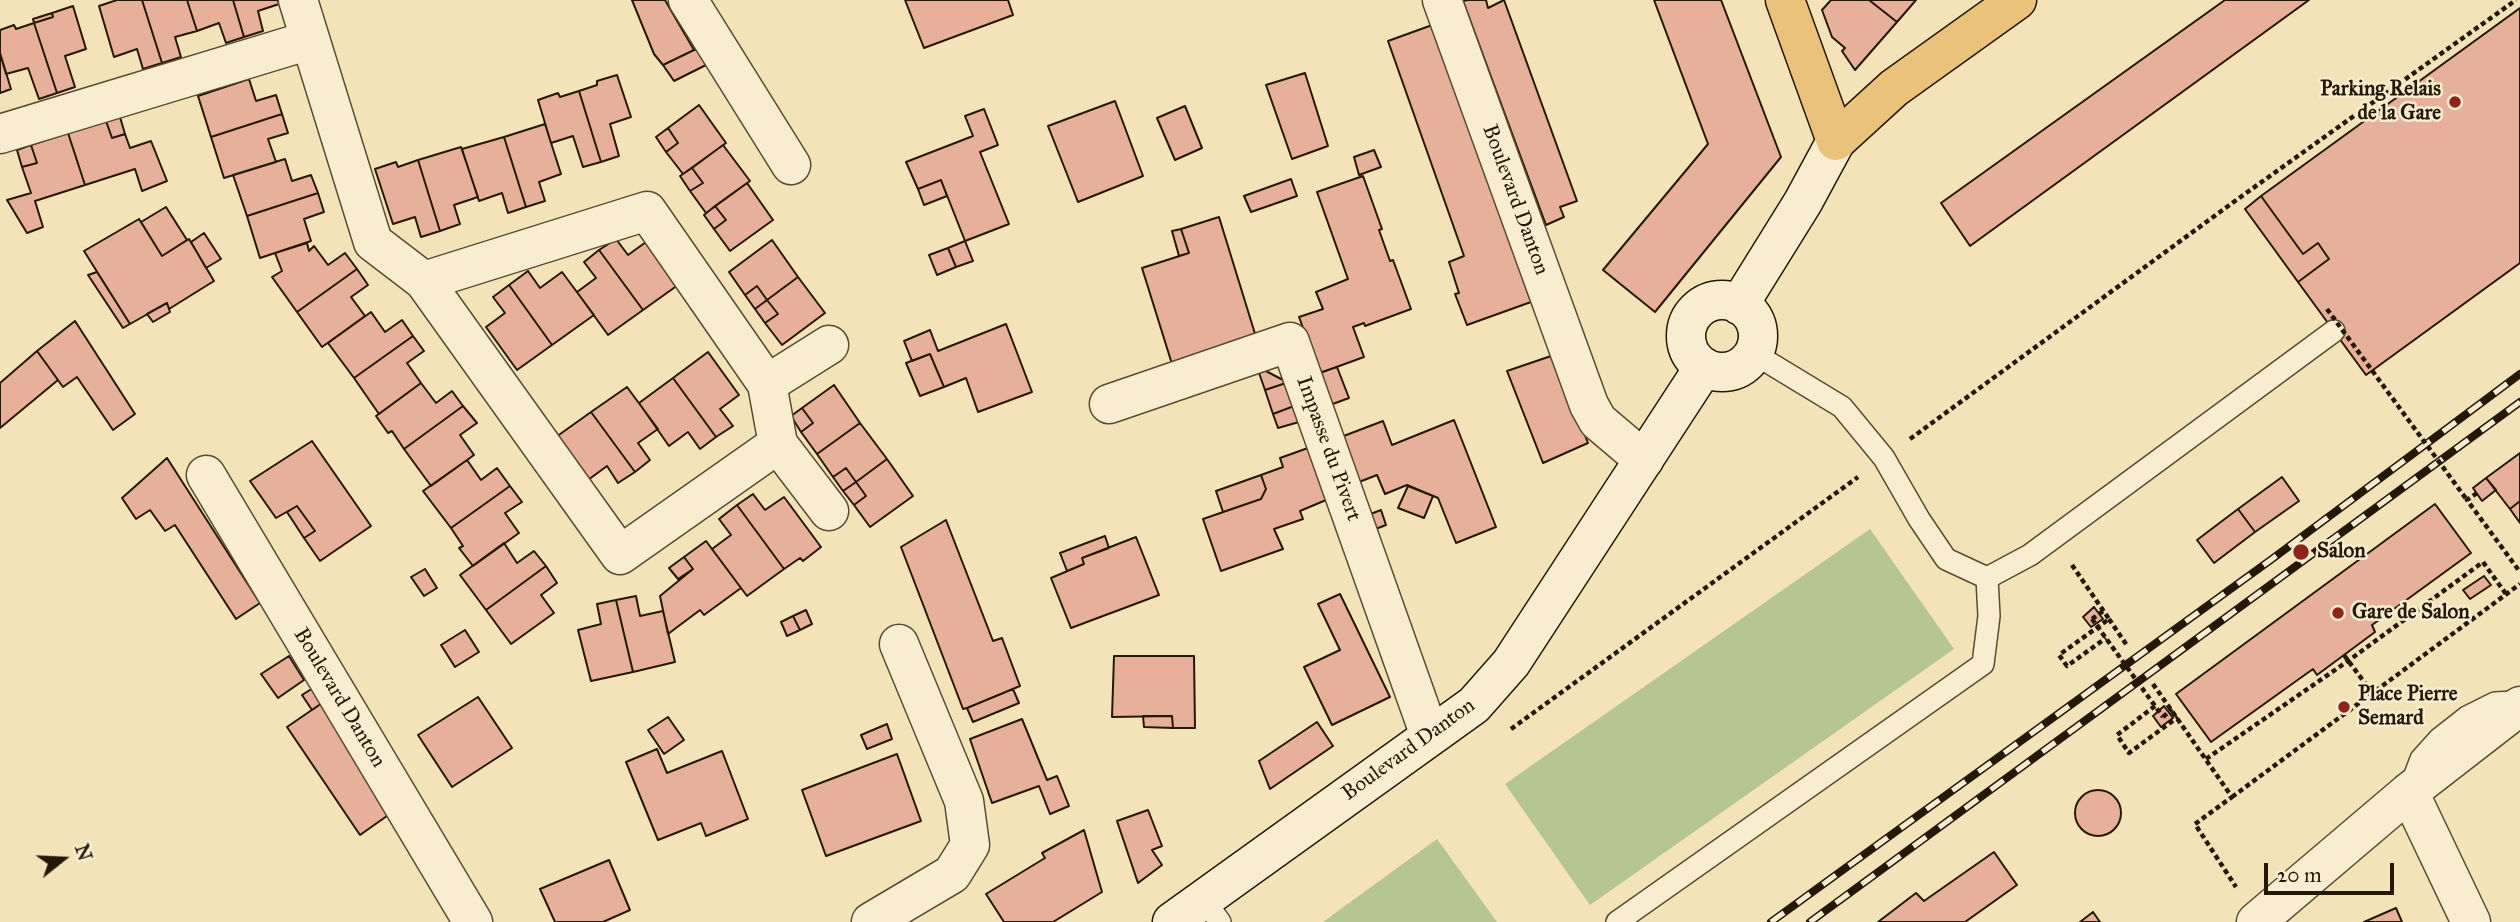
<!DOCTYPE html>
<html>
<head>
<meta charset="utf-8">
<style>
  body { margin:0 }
  #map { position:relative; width:2520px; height:922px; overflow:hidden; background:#f4e3b8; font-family:"IM FELL Great Primer",serif }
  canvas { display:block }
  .north { position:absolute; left:28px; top:824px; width:70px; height:70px; -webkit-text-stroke:5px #f8edd1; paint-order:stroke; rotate:72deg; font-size:19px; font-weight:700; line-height:28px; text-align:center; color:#261806 }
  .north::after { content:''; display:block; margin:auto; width:24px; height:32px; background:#261806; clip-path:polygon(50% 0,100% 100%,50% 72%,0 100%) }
  .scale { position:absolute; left:2264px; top:863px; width:130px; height:32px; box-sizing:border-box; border:4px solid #261806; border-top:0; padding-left:9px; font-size:21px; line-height:24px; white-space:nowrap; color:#261806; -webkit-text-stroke:5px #f8edd1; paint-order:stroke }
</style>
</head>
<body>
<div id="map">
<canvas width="2520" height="922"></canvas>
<div class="north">N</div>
<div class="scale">20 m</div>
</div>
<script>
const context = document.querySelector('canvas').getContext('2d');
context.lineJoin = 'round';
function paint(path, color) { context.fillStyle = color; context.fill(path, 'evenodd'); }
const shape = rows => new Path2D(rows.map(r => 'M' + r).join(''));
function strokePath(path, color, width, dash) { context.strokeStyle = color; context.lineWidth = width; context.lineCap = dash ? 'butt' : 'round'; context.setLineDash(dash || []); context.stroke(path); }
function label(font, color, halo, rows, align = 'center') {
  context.font = font + ' "IM FELL Great Primer",serif'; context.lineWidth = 5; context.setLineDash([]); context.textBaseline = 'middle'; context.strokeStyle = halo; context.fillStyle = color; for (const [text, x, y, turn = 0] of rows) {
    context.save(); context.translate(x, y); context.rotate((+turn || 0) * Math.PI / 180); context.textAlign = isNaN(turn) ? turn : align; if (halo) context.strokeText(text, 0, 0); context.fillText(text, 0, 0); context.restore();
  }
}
paint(shape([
  [1870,529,1954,649,1590,905,1505,784],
  [1437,839,1497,922,1323,922]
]), '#b5c594');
const building = shape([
  [117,0,142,0,162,63,143,69,137,49,114,57,99,6,117,0],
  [142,0,187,0,197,31,175,37,181,57,162,63,142,0],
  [187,0,233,0,244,37,226,43,219,23,197,31,187,0],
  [233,0,278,0,279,4,258,11,263,31,244,37,233,0],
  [632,0,665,0,694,50,663,65,654,54,632,0],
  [905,0,1008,0,1013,15,924,48,905,0],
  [1468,0,1486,0,1488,8,1504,0,1577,201,1560,207,1564,217,1546,225,1463,1,1468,0],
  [1654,0,1721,0,1781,157,1655,312,1603,270,1708,144,1654,0],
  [1831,0,1869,0,1897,22,1855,70,1842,51,1845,48,1832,37,1822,10,1831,0],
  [1869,0,1916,0,1897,22,1869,0],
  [2225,0,2309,0,1970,246,1941,203,2225,0],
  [73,6,86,49,65,56,75,87,57,93,34,23,53,17,52,13,73,6],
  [2520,8,2520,263,2366,375,2298,282,2329,259,2318,243,2303,254,2261,196,2520,8],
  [52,13,53,17,34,23,33,19,52,13],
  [34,23,57,93,39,99,28,68,6,74,0,53,0,30,14,25,16,29,34,23],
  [1435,24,1531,302,1467,325,1455,294,1459,293,1449,262,1464,256,1388,41,1435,24],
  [694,50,698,50,706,65,674,81,663,65,694,50],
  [0,53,11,89,0,93,0,53],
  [1305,73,1328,146,1292,159,1266,85,1305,73],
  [617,75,631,117,610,124,619,156,601,162,579,91,597,85,597,81,617,75],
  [249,79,256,101,276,95,282,114,211,137,198,96,249,79],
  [579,91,601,162,583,167,573,136,551,143,538,100,558,93,560,97,579,91],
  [1115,101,1143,176,1078,202,1048,126,1115,101],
  [699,105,726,143,683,174,666,152,678,143,668,128,699,105],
  [1185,106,1202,148,1175,160,1157,118,1185,106],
  [984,109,998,145,980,152,1009,224,965,241,941,180,918,189,906,162,973,136,965,116,984,109],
  [282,114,288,133,268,139,276,162,224,178,211,137,282,114],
  [120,117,125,134,112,138,106,121,120,117],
  [106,121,112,138,125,134,130,148,151,141,167,181,142,191,135,169,85,185,68,133,106,121],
  [545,124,561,174,539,182,545,201,526,207,504,137,545,124],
  [668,128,678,143,666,152,656,137,668,128],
  [68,133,85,185,35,201,43,227,27,233,7,200,31,193,22,167,37,163,31,145,68,133],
  [504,137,526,207,508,213,502,193,479,201,462,149,504,137],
  [31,145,37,163,22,167,17,150,31,145],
  [723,145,750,181,706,213,690,191,703,183,692,168,723,145],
  [461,147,478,197,454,205,460,224,440,231,418,160,461,147],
  [1374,150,1381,167,1359,175,1354,157,1374,150],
  [285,159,292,181,311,175,318,193,247,216,233,175,285,159],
  [418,160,440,231,421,237,415,217,393,224,375,169,396,162,398,167,418,160],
  [692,168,703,183,690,191,680,176,692,168],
  [1363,176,1382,229,1379,230,1390,261,1393,260,1411,309,1365,326,1364,323,1353,327,1364,357,1320,373,1299,317,1323,309,1316,292,1348,279,1317,192,1363,176],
  [1291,179,1297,196,1251,212,1244,196,1291,179],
  [941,180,947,196,924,205,918,189,941,180],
  [747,183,773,220,730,251,714,229,726,220,715,206,747,183],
  [318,193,324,212,304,219,311,241,260,258,247,216,318,193],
  [2261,196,2303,254,2318,243,2329,259,2298,282,2245,209,2261,196],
  [715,206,726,220,714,229,704,215,715,206],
  [166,207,187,240,162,256,141,222,166,207],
  [1219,217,1256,337,1172,364,1142,268,1189,253,1181,229,1219,217],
  [139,219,162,256,189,239,214,281,169,309,167,303,130,324,84,251,139,219],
  [1181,229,1189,253,1179,256,1172,231,1181,229],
  [204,233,221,259,206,268,191,242,204,233],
  [616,239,628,255,646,242,678,285,643,310,599,250,616,239],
  [772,240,798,277,767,300,757,286,745,295,729,272,772,240],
  [965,241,973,261,956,267,948,248,965,241],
  [307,243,309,251,314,246,328,265,345,253,357,269,297,312,272,277,282,271,275,253,307,243],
  [948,248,956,267,937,275,929,255,948,248],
  [599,250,643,310,608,335,577,292,596,278,584,262,599,250],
  [357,269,368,285,351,297,365,316,322,347,297,312,357,269],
  [528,271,540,288,562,272,594,315,552,345,509,285,528,271],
  [97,272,130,324,123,328,88,275,97,272],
  [798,277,825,313,782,345,765,323,778,314,767,300,798,277],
  [509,285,552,345,517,370,486,327,505,313,493,297,509,285],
  [757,286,767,300,755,309,745,295,757,286],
  [767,300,778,314,765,323,755,309,767,300],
  [167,303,170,312,153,322,147,314,167,303],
  [371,312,385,332,402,320,413,336,354,378,328,343,371,312],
  [75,321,135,414,113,430,77,377,63,387,37,351,75,321],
  [1006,324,1032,392,978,412,966,378,944,387,930,354,912,361,904,341,930,330,938,351,1006,324],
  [413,336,424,351,407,363,421,383,379,414,354,378,413,336],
  [37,351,58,380,0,428,0,383,37,351],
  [708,352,739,395,720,409,733,426,716,437,673,378,708,352],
  [930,354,944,387,920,396,906,363,930,354],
  [1554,355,1588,443,1543,463,1507,371,1554,355],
  [1337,367,1349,398,1330,405,1319,373,1337,367],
  [1262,369,1285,381,1286,383,1265,390,1258,370,1262,369],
  [673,378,716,437,700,449,688,432,669,446,639,403,673,378],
  [421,383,436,403,452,391,463,406,404,449,392,431,388,433,376,416,421,383],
  [1286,383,1294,406,1273,414,1265,390,1286,383],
  [834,385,860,423,817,454,801,432,813,423,802,408,834,385],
  [627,387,658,429,638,443,650,460,635,472,591,412,627,387],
  [463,406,477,423,460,435,474,455,431,486,404,449,463,406],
  [1294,406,1299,422,1278,428,1273,414,1294,406],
  [802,408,813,423,801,432,791,416,802,408],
  [591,412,635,472,618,483,607,466,588,480,556,437,591,412],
  [1454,420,1496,527,1456,543,1438,498,1407,485,1385,494,1377,475,1359,482,1341,437,1383,421,1392,445,1454,420],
  [860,423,887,459,856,482,846,468,833,477,817,454,860,423],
  [312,441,371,526,320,561,304,538,315,531,297,506,276,518,250,481,312,441],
  [1308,448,1326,500,1300,511,1303,519,1274,529,1283,549,1221,571,1203,519,1261,499,1266,489,1261,475,1283,467,1280,458,1308,448],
  [2520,453,2520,501,2510,509,2486,478,2520,453],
  [167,458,260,603,236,619,175,525,165,531,150,510,136,519,122,498,167,458],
  [887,459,913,496,870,527,854,505,866,496,856,482,887,459],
  [467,460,481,480,497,468,510,486,451,528,423,491,467,460],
  [846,468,856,482,843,491,833,477,846,468],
  [1261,475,1266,489,1261,499,1223,512,1216,491,1261,475],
  [2282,477,2299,501,2255,532,2238,509,2282,477],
  [2486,478,2496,490,2482,501,2473,488,2486,478],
  [856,482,866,496,854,505,843,491,856,482],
  [510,486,522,502,505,513,519,533,473,566,459,548,463,546,451,528,510,486],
  [1408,486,1433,496,1424,518,1398,508,1408,486],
  [753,494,765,510,784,497,821,547,803,561,800,558,784,569,737,505,753,494],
  [2520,501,2520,523,2510,509,2520,501],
  [2435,504,2471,553,2372,625,2375,632,2317,675,2313,669,2211,742,2176,694,2435,504],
  [737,505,784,569,747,596,712,549,731,535,719,519,737,505],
  [297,506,315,531,304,538,287,512,297,506],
  [2238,509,2255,532,2214,563,2197,540,2238,509],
  [1381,510,1386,525,1373,530,1368,515,1381,510],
  [946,520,993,641,1002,638,1020,686,967,708,963,709,901,547,946,520],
  [1105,536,1109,548,1082,558,1084,564,1067,571,1060,553,1105,536],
  [1136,537,1159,595,1071,628,1051,578,1084,564,1082,558,1136,537],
  [706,541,741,588,704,615,700,610,668,634,660,596,693,569,684,557,706,541],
  [504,543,517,563,534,551,546,566,486,610,460,575,504,543],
  [684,557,693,569,678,579,669,568,684,557],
  [546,566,557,583,541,595,554,613,511,644,486,610,546,566],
  [425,569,437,588,424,596,411,577,425,569],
  [2484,576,2491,585,2470,599,2463,590,2484,576],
  [1340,594,1390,697,1332,725,1304,667,1340,650,1318,604,1340,594],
  [636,596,640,616,663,611,675,662,633,672,616,600,636,596],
  [616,600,633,672,591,681,578,630,601,624,597,604,616,600],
  [2094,607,2103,619,2091,627,2083,617,2094,607],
  [806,610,812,624,800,630,793,616,806,610],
  [793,616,800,630,787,636,781,622,793,616],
  [465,630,479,652,455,667,441,645,465,630],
  [289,656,304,680,278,698,261,674,289,656],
  [1114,656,1194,656,1195,728,1173,728,1172,716,1112,717,1114,656],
  [313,688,322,703,312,710,302,695,313,688],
  [1013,689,1019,703,973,722,967,708,1013,689],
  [478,697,512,748,452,787,418,735,478,697],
  [322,703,394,811,360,835,287,727,322,703],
  [2164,706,2173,718,2161,727,2153,716,2164,706],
  [1143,716,1172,716,1173,728,1144,727,1143,716],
  [668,717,684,740,664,754,648,730,668,717],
  [1022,719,1047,780,1057,776,1069,806,1050,814,1039,786,992,803,970,739,1022,719],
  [1317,722,1333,746,1270,789,1259,761,1317,722],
  [887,724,892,739,867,749,861,735,887,724],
  [657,749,667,773,722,751,748,819,706,836,701,823,658,840,626,762,657,749],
  [897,754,921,821,826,856,802,790,897,754],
  '2075 813a23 23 0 1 1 46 0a23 23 0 1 1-46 0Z',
  [1148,810,1162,846,1152,850,1162,865,1138,883,1117,821,1148,810],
  [1084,830,1102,892,1053,922,1004,922,986,894,1045,858,1042,853,1084,830],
  [1994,852,2017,885,1965,922,1878,922,1916,893,1924,901,1994,852],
  [609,860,630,910,603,922,555,922,540,889,609,860],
  [2396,908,2402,922,2364,922,2396,908],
  [2093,912,2100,922,2080,922,2093,912]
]);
paint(building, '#e7b09a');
strokePath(building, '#261806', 2);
const service = shape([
  [1753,353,1842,407,1884,458,1919,519,1946,559,1987,578,2030,555,2334,331],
  [2412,783,2421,759,2439,739,2467,717,2495,703,2514,702],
  [1204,900,1220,922],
  [1617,922,1983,664,1989,616,1987,578]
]);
const minor = shape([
  [298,0,373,242,424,281,620,555,778,444,767,384,647,211,424,281],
  [688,0,791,165],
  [1442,0,1589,405,1598,421,1644,460],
  [0,134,310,40],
  [767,384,829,345],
  [1109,404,1290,342,1430,736],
  [778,444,829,511],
  [206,475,473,922],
  [2409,792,2471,922],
  [871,922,952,874,970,845,964,801,899,644],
  [2256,922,2409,792,2520,706]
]);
const secondary = shape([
  '1686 336a36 36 0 1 1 72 0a36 36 0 1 1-72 0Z',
  [1739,305,1803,202,1836,141],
  [1172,922,1474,705,1511,663,1704,367]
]);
const primary = shape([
  [1785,0,1836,141,1894,88,2017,0]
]);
strokePath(service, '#5a4b32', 24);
strokePath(minor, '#5a4b32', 41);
strokePath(secondary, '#261806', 41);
strokePath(primary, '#261806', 41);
strokePath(shape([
  [1910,439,2235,201,2516,0],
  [2477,493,2467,500,2520,572],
  [2072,565,2109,619,2059,655,2067,666,2106,638],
  [2092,619,2103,611],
  [2109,619,2128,647],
  [2344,655,2373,694],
  [2153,684,2232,797,2195,824,2236,887],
  [2155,706,2117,735,2129,753,2178,717],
  [2163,717,2172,709],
  [1511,729,1858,477],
  [2206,759,2348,661,2483,562,2506,594],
  [2232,797,2520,584]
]), '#261806', 4.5, [5, 3.5]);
strokePath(service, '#f8edd1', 21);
strokePath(minor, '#f8edd1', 38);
strokePath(secondary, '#f8edd1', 38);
strokePath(primary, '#eac27c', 38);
const rail = shape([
  [1771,922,2272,559,2520,374],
  [1810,922,2520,402]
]);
strokePath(rail, '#261806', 8);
strokePath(rail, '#f8edd1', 5, [16]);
strokePath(shape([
  [2327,309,2467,500],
  [2092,619,2163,717]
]), '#261806', 4.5, [5, 3.5]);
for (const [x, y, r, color] of [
  [2455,102,7,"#8f2418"],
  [2301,552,9,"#8f2418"],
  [2338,613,7,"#8f2418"],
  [2344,707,7,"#8f2418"]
]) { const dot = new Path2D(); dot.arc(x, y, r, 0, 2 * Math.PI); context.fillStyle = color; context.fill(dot); strokePath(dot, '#f8edd1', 2.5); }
label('bold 21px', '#261806', '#f8edd1', [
  ["Parking Relais",2441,90,"right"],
  ["de la Gare",2441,114,"right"],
  ["Salon",2317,552],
  ["Gare de Salon",2352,613],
  ["Place Pierre",2358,695],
  ["Semard",2358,719]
], 'left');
label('21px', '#261806', '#f8edd1', [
  ["Boulevard Danton",1515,200,70],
  ["Impasse du Pivert",1328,449,70],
  ["Boulevard Danton",339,698,59],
  ["Boulevard Danton",1409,750,-36]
]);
</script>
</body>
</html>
